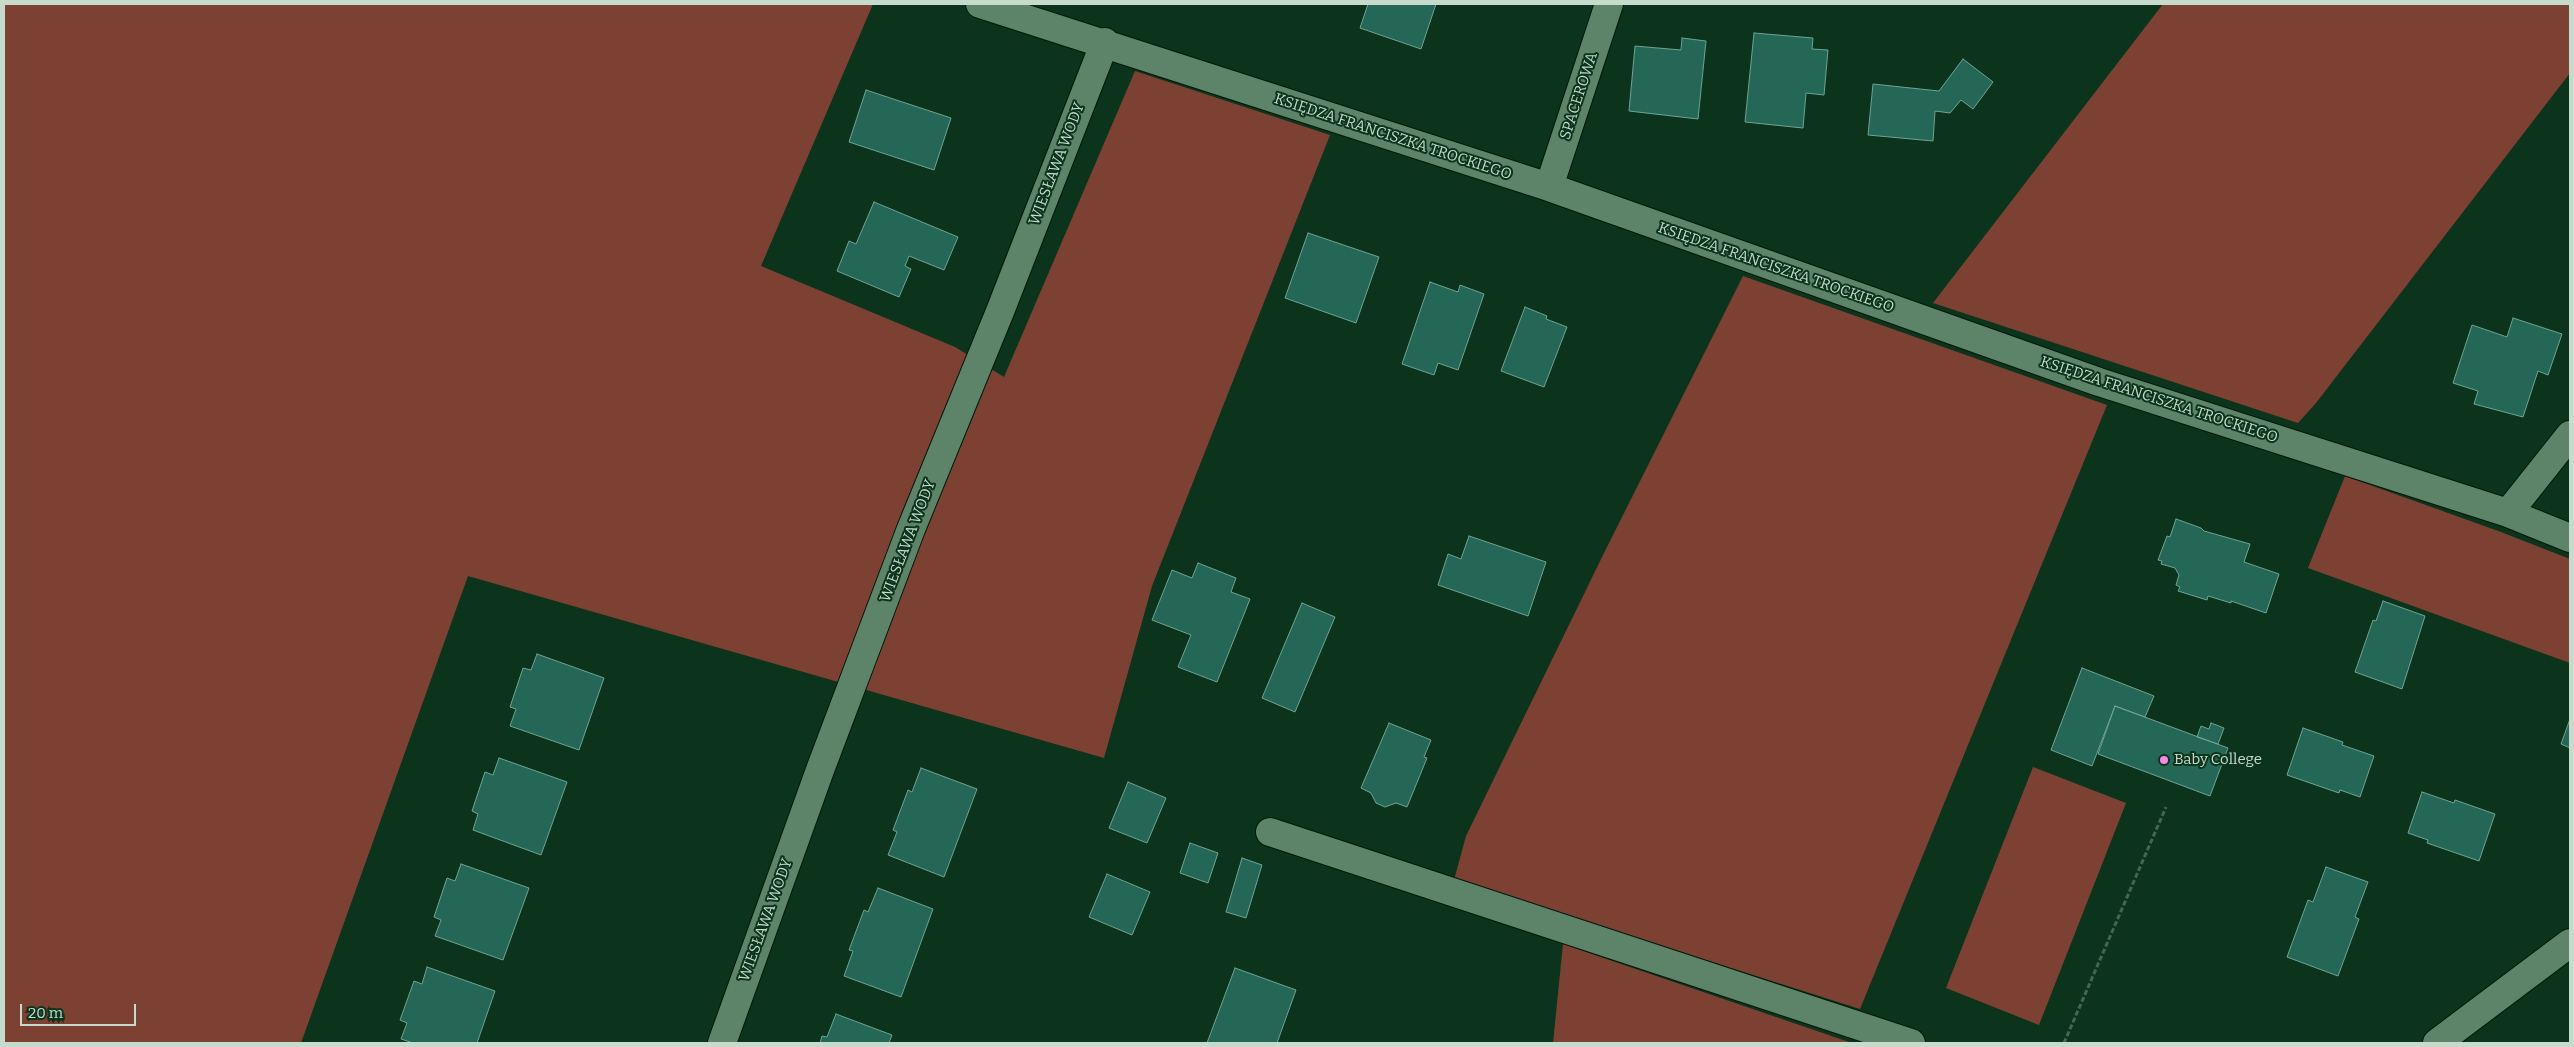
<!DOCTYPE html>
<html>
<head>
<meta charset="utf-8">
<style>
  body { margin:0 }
  #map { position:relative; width:2574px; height:1047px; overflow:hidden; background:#0c331c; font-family:Bitter,serif }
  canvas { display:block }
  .frame { position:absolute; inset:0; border:5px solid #c6dbcc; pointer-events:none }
  .scale { position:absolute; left:20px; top:1004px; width:116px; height:22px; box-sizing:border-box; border:2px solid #c6dbcc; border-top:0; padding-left:6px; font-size:15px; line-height:18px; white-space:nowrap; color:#c6dbcc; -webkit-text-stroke:4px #0c331c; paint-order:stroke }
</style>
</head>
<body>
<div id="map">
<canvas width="2574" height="1047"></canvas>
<div class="frame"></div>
<div class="scale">20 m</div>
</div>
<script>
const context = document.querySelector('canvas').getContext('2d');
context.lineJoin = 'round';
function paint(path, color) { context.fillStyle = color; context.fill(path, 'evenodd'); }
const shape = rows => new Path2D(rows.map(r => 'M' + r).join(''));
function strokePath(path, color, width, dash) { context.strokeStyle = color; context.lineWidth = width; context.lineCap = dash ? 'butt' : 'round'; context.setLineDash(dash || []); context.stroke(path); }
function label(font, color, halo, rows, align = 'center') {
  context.font = font + ' Bitter,serif'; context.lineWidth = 4; context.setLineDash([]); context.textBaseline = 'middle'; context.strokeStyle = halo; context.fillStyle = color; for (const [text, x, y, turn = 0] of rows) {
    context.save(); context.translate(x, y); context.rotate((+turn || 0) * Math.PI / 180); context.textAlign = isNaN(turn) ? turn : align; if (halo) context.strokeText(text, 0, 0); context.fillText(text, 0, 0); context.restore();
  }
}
paint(shape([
  [4,4,873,4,761,266,955,347,1004,377,1135,71,1330,135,1152,586,1104,758,468,576,301,1043,4,1043],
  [2163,4,2570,4,2570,73,2316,403,2298,423,1933,303],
  [1743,276,2107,405,1860,1009,1454,880,1466,836,1605,551],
  [2345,476,2501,532,2570,559,2570,663,2308,568],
  [2033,767,2126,803,2039,1025,1946,988],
  [1563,944,1852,1043,1553,1043]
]), '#7d4134');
const building = shape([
  [1368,4,1436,4,1421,49,1360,28,1368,4],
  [1754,33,1813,38,1812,49,1828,50,1824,95,1806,93,1803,128,1745,122,1754,33],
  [1682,38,1706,41,1698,119,1629,111,1635,46,1681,50,1682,38],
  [1963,59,1993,82,1973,109,1961,100,1950,113,1935,111,1933,141,1868,135,1873,84,1939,91,1963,59],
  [866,90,951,118,934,170,849,142,866,90],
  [874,202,958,237,944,270,909,256,905,266,911,269,899,297,837,271,849,241,856,244,874,202],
  [1308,233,1379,257,1356,323,1285,298,1308,233],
  [1430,282,1458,292,1460,285,1484,294,1458,370,1438,363,1434,375,1402,364,1430,282],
  [1525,307,1547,316,1546,319,1567,327,1544,387,1501,371,1525,307],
  [2513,318,2562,334,2548,375,2538,371,2523,417,2474,404,2478,391,2453,383,2472,325,2507,337,2513,318],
  [2176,519,2201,528,2204,531,2250,544,2244,562,2279,574,2266,613,2231,601,2231,603,2208,596,2207,600,2178,591,2180,587,2176,585,2179,575,2175,568,2161,564,2162,561,2158,560,2167,536,2170,537,2176,519],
  [1469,536,1546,562,1528,616,1438,585,1448,554,1461,559,1469,536],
  [1198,563,1236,578,1231,592,1250,599,1217,682,1178,667,1191,635,1152,620,1172,570,1192,578,1198,563],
  [2383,601,2425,616,2402,689,2355,672,2373,620,2376,621,2383,601],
  [1302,603,1335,617,1295,712,1262,698,1302,603],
  [537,654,604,678,579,750,510,726,516,709,510,707,523,668,531,670,537,654],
  [2082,668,2154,696,2145,717,2115,706,2092,766,2051,750,2082,668],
  [2115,706,2228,748,2210,796,2098,754,2115,706],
  [2570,719,2570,748,2561,744,2570,719],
  [1389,723,1431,740,1424,757,1427,758,1407,807,1396,803,1385,807,1376,803,1371,793,1361,788,1389,723],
  [2211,723,2224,728,2218,744,2197,737,2201,726,2209,729,2211,723],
  [2303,728,2343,742,2342,745,2374,756,2360,797,2340,790,2339,793,2287,775,2303,728],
  [499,758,567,782,541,855,473,830,478,814,472,811,485,772,493,775,499,758],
  [921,768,977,789,944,877,888,855,897,832,893,830,908,790,912,792,921,768],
  [1128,782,1166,798,1147,843,1109,828,1128,782],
  [2422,792,2454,803,2455,800,2495,814,2479,861,2427,843,2428,840,2408,833,2422,792],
  [1190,843,1218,853,1208,883,1180,873,1190,843],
  [1242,858,1262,865,1246,918,1226,912,1242,858],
  [461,864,529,888,503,960,435,936,441,920,434,917,447,878,455,881,461,864],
  [2326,867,2368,882,2355,917,2359,919,2338,976,2287,957,2308,900,2313,902,2326,867],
  [1107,874,1150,892,1132,935,1089,917,1107,874],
  [878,888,933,909,901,997,844,976,853,951,849,950,864,910,868,912,878,888],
  [427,967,495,991,477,1043,413,1043,401,1039,407,1023,400,1020,414,981,422,984,427,967],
  [1235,968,1296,990,1277,1043,1207,1043,1235,968],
  [836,1014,892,1035,889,1043,820,1043,822,1036,827,1037,836,1014]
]);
paint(building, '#256756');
strokePath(building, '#6fa493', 1);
const minor = shape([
  [980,4,1549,187,2099,382,2508,513,2570,538],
  [1549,187,1609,4],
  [2508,513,2570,435],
  [1270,832,1911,1043],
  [722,1043,820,770,911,529,1001,309,1105,42],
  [2437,1043,2570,943]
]);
strokePath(minor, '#001908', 30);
strokePath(shape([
  [2064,1043,2166,807]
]), '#456651', 3, [5, 2.5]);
strokePath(minor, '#5d8468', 28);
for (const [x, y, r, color] of [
  [2164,760,5,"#fa87e7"]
]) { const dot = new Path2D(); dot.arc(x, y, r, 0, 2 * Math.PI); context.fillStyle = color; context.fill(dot); strokePath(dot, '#0c331c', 2); }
label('15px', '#c6dbcc', '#0c331c', [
  ["SPACEROWA",1579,96,-72],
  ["KSIĘDZA FRANCISZKA TROCKIEGO",1393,137,18],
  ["WIESŁAWA WODY",1057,164,-69],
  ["KSIĘDZA FRANCISZKA TROCKIEGO",1776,268,19],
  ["KSIĘDZA FRANCISZKA TROCKIEGO",2159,400,18],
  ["WIESŁAWA WODY",908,541,-69],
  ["WIESŁAWA WODY",766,920,-70]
]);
label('15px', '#c6dbcc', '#0c331c', [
  ["Baby College",2174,760]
], 'left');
</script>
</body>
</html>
